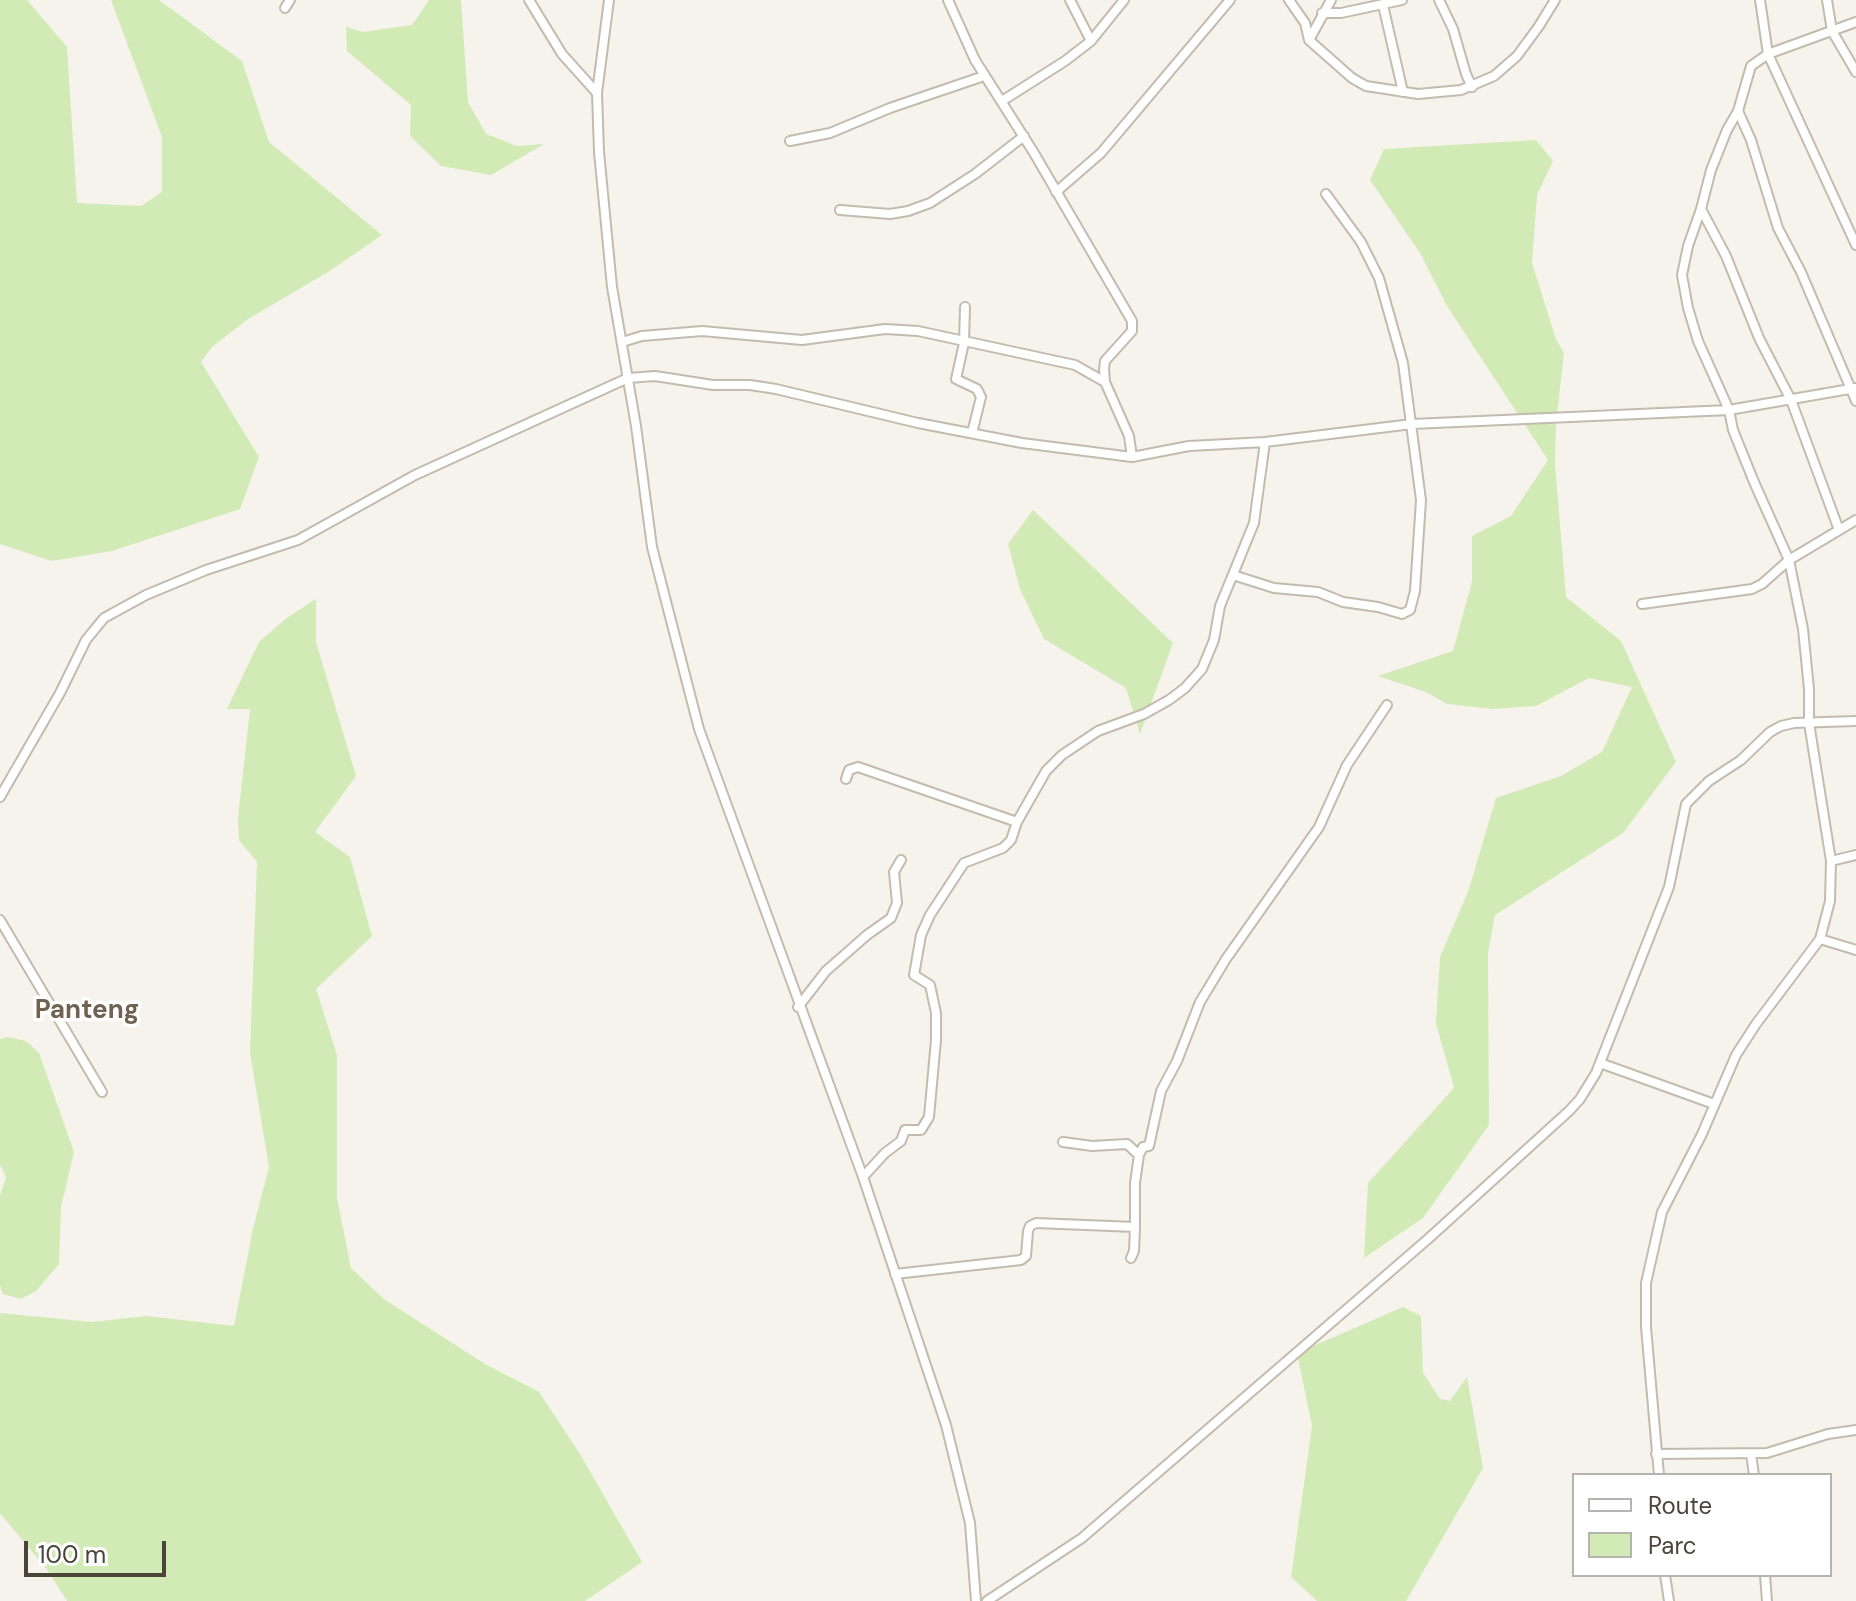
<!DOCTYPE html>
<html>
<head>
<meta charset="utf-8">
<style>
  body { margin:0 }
  #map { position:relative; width:1856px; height:1601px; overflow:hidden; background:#f6f3ec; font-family:"DM Sans",sans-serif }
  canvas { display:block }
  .legend { position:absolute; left:1572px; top:1473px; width:260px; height:104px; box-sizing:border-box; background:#fff; border:2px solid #b7b4b0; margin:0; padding:10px 14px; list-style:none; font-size:24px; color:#4b4439 }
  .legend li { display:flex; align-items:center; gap:16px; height:40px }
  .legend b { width:40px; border:2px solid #b7b4b0 }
  .scale { position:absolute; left:24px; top:1541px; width:142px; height:36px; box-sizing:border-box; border:4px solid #4b4439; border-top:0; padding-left:10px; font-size:24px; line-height:28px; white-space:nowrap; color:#4b4439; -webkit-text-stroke:6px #fff; paint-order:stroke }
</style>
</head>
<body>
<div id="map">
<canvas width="1856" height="1601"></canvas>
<ul class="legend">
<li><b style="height:10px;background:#fff"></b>Route</li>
<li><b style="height:22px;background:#d2eab5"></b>Parc</li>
</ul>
<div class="scale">100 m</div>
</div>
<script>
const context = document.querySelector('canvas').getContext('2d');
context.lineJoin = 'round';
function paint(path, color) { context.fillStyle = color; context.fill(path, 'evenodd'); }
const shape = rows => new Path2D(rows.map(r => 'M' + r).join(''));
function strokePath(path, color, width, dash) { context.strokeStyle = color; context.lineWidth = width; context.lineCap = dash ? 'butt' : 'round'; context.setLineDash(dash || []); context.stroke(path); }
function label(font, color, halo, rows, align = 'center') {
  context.font = font + ' "DM Sans",sans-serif'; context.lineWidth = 7; context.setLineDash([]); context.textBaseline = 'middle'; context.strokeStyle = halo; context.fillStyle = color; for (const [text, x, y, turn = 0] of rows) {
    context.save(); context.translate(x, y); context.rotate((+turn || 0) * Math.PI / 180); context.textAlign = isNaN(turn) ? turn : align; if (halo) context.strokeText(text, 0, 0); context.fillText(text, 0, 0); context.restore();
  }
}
paint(shape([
  [0,0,27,0,67,47,77,203,141,206,162,192,162,137,111,0,159,0,242,61,269,142,382,235,328,272,248,319,212,347,201,362,259,457,240,509,112,551,51,561,0,544],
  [429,0,461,0,468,102,486,134,517,146,544,144,491,175,441,166,410,136,411,105,347,51,346,27,363,32,412,25],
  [1536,140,1553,161,1537,195,1532,263,1556,339,1564,353,1556,424,1555,464,1566,597,1621,641,1676,762,1623,833,1495,915,1488,953,1489,1125,1423,1218,1364,1258,1368,1183,1454,1088,1436,1023,1440,957,1468,892,1496,798,1561,776,1602,752,1632,687,1589,678,1536,706,1492,709,1447,704,1426,692,1378,676,1453,651,1472,582,1472,536,1511,516,1548,460,1447,306,1420,253,1370,180,1384,149],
  [1033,510,1173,643,1140,734,1126,688,1044,639,1020,589,1008,544],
  [316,599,316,642,356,776,315,832,350,857,372,936,316,989,337,1055,337,1198,351,1268,385,1300,485,1364,539,1392,580,1454,642,1562,585,1601,67,1601,48,1571,0,1513,0,1313,92,1322,147,1316,234,1326,253,1229,269,1167,250,1053,257,862,239,840,238,818,250,709,227,709,259,642,288,617],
  [7,1037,26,1041,39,1053,74,1152,61,1207,59,1264,36,1291,21,1299,3,1294,0,1286,0,1196,6,1177,0,1164,0,1039],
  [1403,1307,1421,1316,1423,1373,1440,1399,1450,1401,1467,1377,1483,1468,1406,1601,1317,1601,1291,1577,1312,1426,1297,1353]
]), '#d2eab5');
const minor = shape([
  [529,0,562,54,597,93],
  [609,0,597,93,599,152,612,287,636,426,652,547,699,729,863,1177,946,1425,970,1523,976,1601],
  [948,0,975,60,1034,153,1132,321,1132,331,1105,361,1104,369,1105,382,1129,436,1132,457],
  [1070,0,1091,41],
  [1289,0,1305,23,1309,40,1352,78,1366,86,1418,94,1461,90,1494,76,1517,56,1539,26,1555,0],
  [1439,0,1453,29,1466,74,1472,87],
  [1760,0,1768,54,1856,245],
  [1827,0,1832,31,1856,72],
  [1383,5,1403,92],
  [285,8,290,0],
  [1322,13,1341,13,1402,0],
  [1309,40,1331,0],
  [1002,101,1065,61,1091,41,1124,0],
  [1738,111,1751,140,1778,228,1801,272,1856,401],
  [790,141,830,133,890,108,984,76],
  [1056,192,1101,153,1230,0],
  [1701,209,1726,256,1759,338,1791,400,1839,530],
  [840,210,890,214,908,211,930,203,975,174,1024,136],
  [965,307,964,343,956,379,977,389,981,397,972,433],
  [622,342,642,336,702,331,802,340,885,329,918,331,1075,365,1105,382],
  [1233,575,1274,588,1318,592,1343,602,1378,607,1402,614,1410,610,1415,591,1421,500,1403,363,1379,278,1361,242,1326,194],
  [1642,604,1752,589,1762,584,1789,560,1856,520],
  [846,779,849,770,858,767,1017,822],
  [0,797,60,693,86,640,104,618,146,595,206,570,298,540,415,475,628,378,655,376,713,385,750,385,776,389,918,423,1022,443,1132,457,1189,446,1265,442,1412,424,1729,410,1856,388],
  [1831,861,1856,855],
  [0,920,102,1092],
  [1820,939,1856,950],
  [798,1007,826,971,867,935,891,918,897,903,894,872,901,860],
  [1600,1063,1714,1104],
  [1063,1142,1092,1146,1127,1144,1139,1155,1143,1147,1149,1146,1161,1091,1177,1061,1200,1002,1226,959,1319,827,1347,765,1387,705],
  [863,1177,885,1153,901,1141,905,1130,921,1130,929,1117,936,1040,936,1013,930,985,914,975,921,935,930,915,964,863,1003,848,1011,840,1017,822,1046,771,1062,755,1098,731,1144,714,1169,700,1185,688,1202,669,1214,640,1220,606,1254,523,1265,442],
  [1131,1258,1134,1251,1135,1227],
  [895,1274,1021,1260,1026,1256,1028,1231,1030,1226,1036,1223,1135,1227,1135,1183,1139,1155],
  [1656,1454,1767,1453,1828,1434,1856,1430],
  [1751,1454,1754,1475],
  [1659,1475,1646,1327,1646,1283,1662,1212,1702,1134,1736,1055,1756,1024,1820,939,1830,901,1831,861,1809,723,1809,689,1803,629,1789,560,1754,482,1733,430,1729,410,1698,341,1688,308,1682,275,1688,246,1701,209,1711,170,1727,130,1738,111,1751,66,1768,54,1856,22],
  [1665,1575,1669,1601],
  [1765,1575,1767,1601],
  [987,1601,1082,1538,1428,1239,1569,1111,1580,1099,1596,1073,1669,887,1686,804,1709,781,1741,760,1770,732,1781,726,1794,723,1856,721]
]);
strokePath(minor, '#c2bbae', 12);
strokePath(minor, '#fff', 8);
label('bold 26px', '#6e6250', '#fff', [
  ["Panteng",87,1011]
]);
</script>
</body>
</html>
